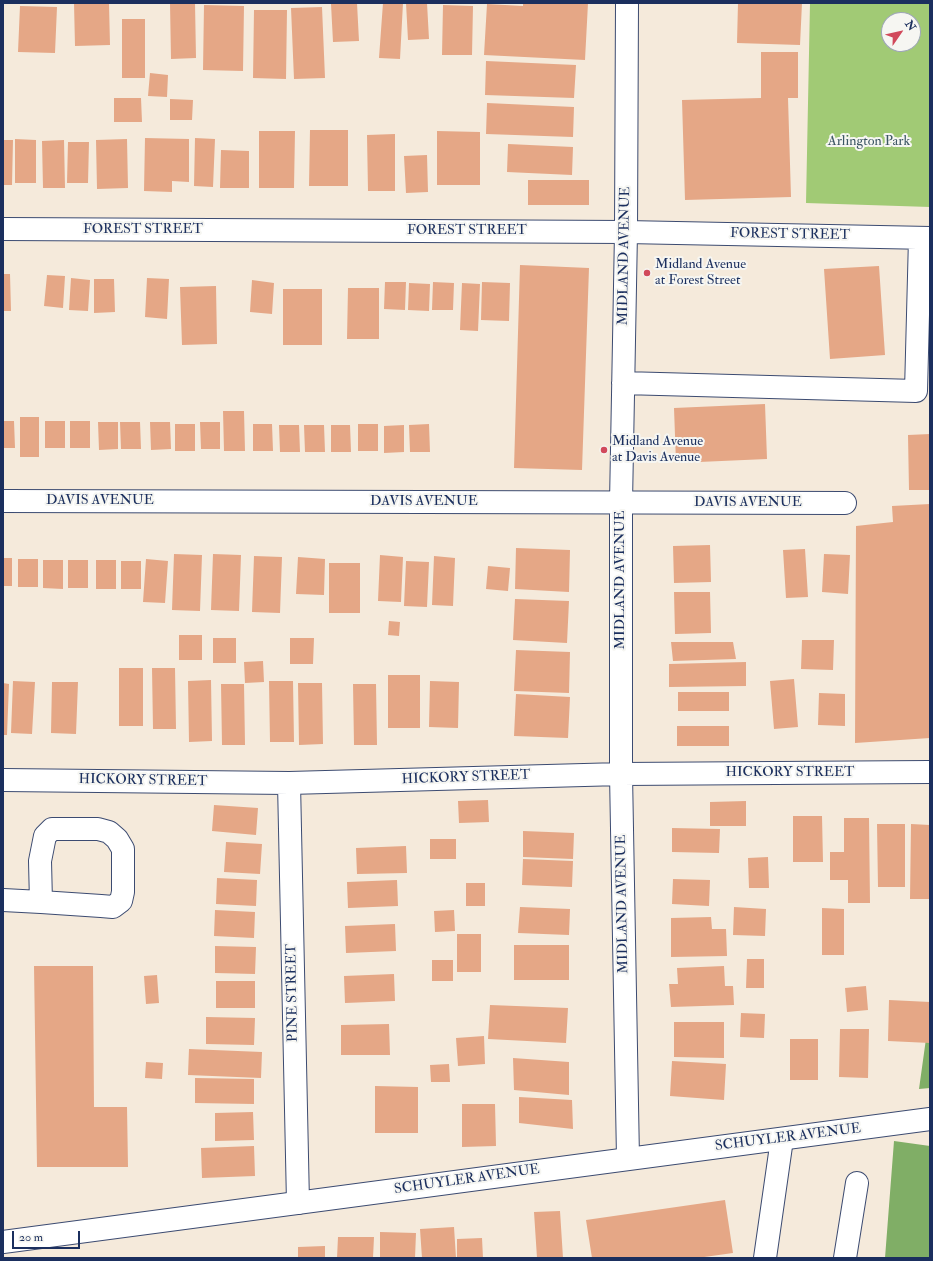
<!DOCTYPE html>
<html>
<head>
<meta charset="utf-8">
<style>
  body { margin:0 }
  #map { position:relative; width:933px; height:1261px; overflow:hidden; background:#f5eadb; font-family:"IM FELL Double Pica",serif }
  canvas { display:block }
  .frame { position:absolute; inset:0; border:4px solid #1b2f5e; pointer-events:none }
  .north { position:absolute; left:881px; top:12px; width:40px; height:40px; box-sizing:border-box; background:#f6f6f2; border:1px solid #9ea6b7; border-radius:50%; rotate:56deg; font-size:11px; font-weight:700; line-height:16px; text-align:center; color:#1b2f5e }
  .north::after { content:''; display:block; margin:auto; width:14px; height:18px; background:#d1495b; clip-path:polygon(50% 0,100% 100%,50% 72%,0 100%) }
  .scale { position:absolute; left:12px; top:1231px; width:68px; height:18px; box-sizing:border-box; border:2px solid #1b2f5e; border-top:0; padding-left:5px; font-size:12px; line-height:14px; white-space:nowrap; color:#1b2f5e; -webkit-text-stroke:3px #f6f6f2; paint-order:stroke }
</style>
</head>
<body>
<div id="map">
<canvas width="933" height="1261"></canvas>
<div class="frame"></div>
<div class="north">N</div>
<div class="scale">20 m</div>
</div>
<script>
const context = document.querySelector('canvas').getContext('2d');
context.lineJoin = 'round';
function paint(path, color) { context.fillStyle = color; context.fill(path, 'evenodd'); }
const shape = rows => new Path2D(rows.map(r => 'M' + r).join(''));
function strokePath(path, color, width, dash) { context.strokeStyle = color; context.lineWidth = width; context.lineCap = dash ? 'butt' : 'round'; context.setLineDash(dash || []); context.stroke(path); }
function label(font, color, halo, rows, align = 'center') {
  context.font = font + ' "IM FELL Double Pica",serif'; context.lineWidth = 4; context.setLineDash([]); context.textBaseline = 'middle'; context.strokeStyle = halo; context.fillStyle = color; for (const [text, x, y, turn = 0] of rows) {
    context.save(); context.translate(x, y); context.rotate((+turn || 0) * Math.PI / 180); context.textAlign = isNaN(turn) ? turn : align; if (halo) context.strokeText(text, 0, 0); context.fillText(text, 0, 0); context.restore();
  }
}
paint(shape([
  [810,3,930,3,930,207,806,203],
  [889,20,913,20,913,44,889,44]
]), '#a1ca75');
paint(shape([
  [930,1010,930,1088,919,1089],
  [894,1141,930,1146,930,1258,885,1258]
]), '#80ae66');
paint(shape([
  [74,3,109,3,110,45,75,46],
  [170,3,195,3,196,58,171,59],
  [357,3,359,41,333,42,331,4],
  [383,3,403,3,400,59,379,58],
  [406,3,427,3,429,39,408,40],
  [523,3,588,3,585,60,484,55,487,4,523,6],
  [738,3,802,3,800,45,737,43],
  [204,5,244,6,243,71,203,70],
  [443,5,473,6,472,55,442,55],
  [20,6,57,7,55,53,18,52],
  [322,7,325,78,294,79,291,8],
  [254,10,287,10,286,79,253,78],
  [122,19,145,19,145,78,122,78],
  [761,52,798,52,798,98,788,98,791,197,685,200,682,100,761,98],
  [486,61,576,65,574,98,485,95],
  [150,73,168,75,167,97,148,96],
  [114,98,141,98,142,122,114,122],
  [170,99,193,100,192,120,170,120],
  [487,103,574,107,573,137,486,134],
  [310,130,348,130,348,186,309,186],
  [259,131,295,131,294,188,259,188],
  [437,131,480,132,480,185,437,185],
  [395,134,395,191,368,191,367,135],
  [145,138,189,139,189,182,172,181,172,192,144,191],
  [195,138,215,139,213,187,194,186],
  [15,139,36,140,36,183,15,183],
  [127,139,128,188,97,189,96,140],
  [3,140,13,140,12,185,3,185],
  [64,140,65,188,43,188,42,141],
  [68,142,89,142,88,183,67,183],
  [508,144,573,147,572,175,507,172],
  [221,150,249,151,249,188,220,188],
  [427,155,428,192,406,193,404,156],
  [528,180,589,180,589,205,528,205],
  [520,265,589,268,582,470,514,468],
  [879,266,885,355,830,359,824,269],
  [3,274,10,274,11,311,3,311],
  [47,275,65,276,63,308,44,306],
  [71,278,90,280,88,311,69,310],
  [147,278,169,279,167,319,145,317],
  [94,279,114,279,115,312,94,313],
  [252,280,274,283,272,314,250,312],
  [385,282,406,282,405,310,384,309],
  [433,282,454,283,453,310,432,310],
  [482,282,510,283,509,321,481,320],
  [409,283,430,284,429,311,408,310],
  [462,283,480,284,478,331,460,330],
  [216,286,217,344,182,345,180,287],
  [348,288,379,288,379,339,347,339],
  [283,289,322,289,322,345,283,345],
  [765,404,767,459,676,463,674,408],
  [223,411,244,411,245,451,224,451],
  [20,417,39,417,39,457,20,457],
  [3,421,14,421,15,448,3,448],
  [45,421,65,421,65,448,45,448],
  [70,421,90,421,90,448,70,448],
  [98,422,118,422,118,449,99,450],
  [120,422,140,422,141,449,121,449],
  [150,422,170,422,171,449,151,450],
  [200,422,220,422,220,449,201,449],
  [175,424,195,424,195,451,175,451],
  [253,424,272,424,273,451,253,451],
  [358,424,378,424,378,451,358,451],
  [429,424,430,452,410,452,409,425],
  [279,425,299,425,300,452,280,452],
  [304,425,324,425,325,452,305,452],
  [331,425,350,425,351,452,331,452],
  [404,425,404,452,384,453,384,426],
  [930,434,930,490,909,490,908,435],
  [930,504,930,738,855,743,856,526,893,522,892,506],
  [710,545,711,582,674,583,673,546],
  [516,548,570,550,569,592,515,589],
  [805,549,808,597,786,598,783,550],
  [174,554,202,555,200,611,172,610],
  [213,554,241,555,239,611,211,610],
  [824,554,850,555,848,594,822,592],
  [380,555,403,557,401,602,378,601],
  [254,556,282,557,280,613,252,612],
  [434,556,455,558,453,606,432,605],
  [298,557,325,559,324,595,296,594],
  [3,558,12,558,12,586,3,586],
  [18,559,38,559,38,587,18,587],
  [146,559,168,561,165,603,143,602],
  [43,560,63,560,63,589,43,588],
  [68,560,88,560,88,588,68,588],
  [96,560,116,560,116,589,96,589],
  [121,561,141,561,141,589,121,589],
  [406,561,429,562,427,607,404,606],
  [329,563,360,563,360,613,329,613],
  [488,566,510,568,508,591,486,589],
  [674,592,710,592,711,633,675,634],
  [515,599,569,601,567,643,513,640],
  [389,621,400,622,399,636,388,635],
  [179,635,202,635,202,660,179,660],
  [213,638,236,638,236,663,213,663],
  [290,638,314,638,313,664,290,664],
  [802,640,834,640,833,670,801,669],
  [671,642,733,642,736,659,673,661],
  [516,650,570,652,569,693,514,691],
  [263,661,264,682,245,683,244,662],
  [746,662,746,686,669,687,669,664],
  [119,668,143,668,143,726,119,726],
  [152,668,175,668,176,729,153,729],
  [388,675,420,675,420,728,388,728],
  [794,679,798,727,774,729,770,681],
  [211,680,212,741,189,742,188,681],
  [13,681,35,682,32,734,11,733],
  [269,681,293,681,294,742,270,742],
  [430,681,459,682,458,728,429,727],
  [52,682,78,682,76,734,51,733],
  [3,683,9,684,7,735,3,735],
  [298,683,322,683,323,744,299,745],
  [221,684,244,684,245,745,222,745],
  [353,684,376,684,377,745,354,745],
  [678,692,729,692,729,711,678,711],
  [819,693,845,694,845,726,818,725],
  [516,694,570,697,568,738,514,736],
  [677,726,729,726,729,746,677,746],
  [488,800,489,822,459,823,458,801],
  [746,801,746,826,710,826,710,802],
  [214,805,258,808,256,835,212,831],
  [793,816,822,816,823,862,793,862],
  [844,818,869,818,870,903,848,903,848,880,830,880,830,852,844,852],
  [877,824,905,824,905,887,878,887],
  [911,824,930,825,930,899,910,899],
  [672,828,720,829,719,853,672,852],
  [523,831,574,833,573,859,523,857],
  [430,839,456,839,456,859,430,859],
  [226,842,262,844,260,874,224,872],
  [406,846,407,873,357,874,356,848],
  [768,857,769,888,749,888,748,858],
  [523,859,573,861,572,887,522,885],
  [217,878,257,880,256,906,216,904],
  [673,879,710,880,709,906,672,904],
  [397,880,398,906,348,908,347,882],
  [466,883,485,883,485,906,466,906],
  [520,907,570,909,569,935,518,933],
  [734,907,766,909,765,936,733,935],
  [822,908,844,909,844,955,822,955],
  [215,910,255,912,254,938,214,936],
  [454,910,455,931,435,932,434,911],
  [711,917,712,929,726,929,727,956,671,957,671,918],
  [395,924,396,951,346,953,345,926],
  [457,934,481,934,481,972,457,972],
  [514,945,569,945,569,980,514,980],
  [215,946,256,947,255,974,215,973],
  [747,959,764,959,764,988,746,988],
  [432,960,453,960,453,981,432,981],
  [34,966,93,966,94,1107,127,1107,128,1167,37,1167],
  [724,966,725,986,733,986,734,1005,671,1007,669,984,678,984,677,968],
  [394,974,395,1001,345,1003,344,976],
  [157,975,159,1003,146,1004,144,976],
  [216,981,255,981,255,1008,216,1008],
  [866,986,868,1010,847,1012,845,988],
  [889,1000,930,1002,930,1043,888,1041],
  [490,1005,568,1008,566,1043,488,1039],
  [741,1013,765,1014,764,1038,740,1037],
  [206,1017,255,1018,254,1045,206,1044],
  [674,1022,724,1022,724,1058,674,1057],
  [389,1024,390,1055,341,1055,341,1025],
  [840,1029,869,1029,868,1078,839,1077],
  [484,1036,485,1064,458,1066,456,1038],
  [790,1039,818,1039,818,1080,790,1080],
  [189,1049,262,1052,261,1078,188,1075],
  [513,1058,569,1062,569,1095,514,1090],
  [672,1061,726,1064,724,1100,670,1096],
  [146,1062,163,1063,162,1079,145,1078],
  [449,1064,450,1082,431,1082,430,1065],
  [195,1078,254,1079,254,1104,195,1103],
  [375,1086,418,1087,418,1133,375,1133],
  [519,1097,572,1100,573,1129,519,1123],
  [462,1104,495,1104,496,1146,462,1147],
  [253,1112,254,1140,215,1141,215,1113],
  [254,1146,255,1176,202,1178,201,1148],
  [725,1200,733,1253,697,1258,592,1258,586,1220],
  [560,1211,563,1258,537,1258,534,1212],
  [454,1227,456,1258,422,1258,420,1229],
  [380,1232,416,1233,415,1258,380,1258],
  [338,1237,374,1237,373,1258,337,1258],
  [482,1238,483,1258,457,1258,457,1239],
  [325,1246,325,1258,298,1258,298,1247]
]), '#e5a786');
const minor = shape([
  [627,3,626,232,621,503,621,774,628,1158],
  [3,229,626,232,930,238],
  [623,383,916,391,920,238],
  [3,501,845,503],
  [3,780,289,783,621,774,930,772],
  [289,783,298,1203],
  [3,900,41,902,101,906,113,907,121,901,123,892,123,849,117,839,109,832,98,829,52,829,45,836,40,861,41,902],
  [765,1258,782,1139],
  [845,1258,857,1183]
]);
const major = shape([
  [3,1242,930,1119]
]);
strokePath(minor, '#3c4b71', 24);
strokePath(major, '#3c4b71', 24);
strokePath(minor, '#fff', 22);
strokePath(major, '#fff', 22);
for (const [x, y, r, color] of [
  [647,273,4,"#d1495b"],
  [604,450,4,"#d1495b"]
]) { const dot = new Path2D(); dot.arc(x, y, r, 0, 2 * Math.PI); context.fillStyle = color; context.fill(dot); strokePath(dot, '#f6f6f2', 1.5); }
label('14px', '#3c5664', '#f6f6f2', [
  ["Arlington Park",869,142]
]);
label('14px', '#1b2f5e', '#f6f6f2', [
  ["FOREST STREET",143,230],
  ["FOREST STREET",467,231],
  ["FOREST STREET",790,235,1],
  ["MIDLAND AVENUE",625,256,-89],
  ["DAVIS AVENUE",100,501],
  ["DAVIS AVENUE",424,502],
  ["DAVIS AVENUE",748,503],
  ["MIDLAND AVENUE",621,580,-90],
  ["HICKORY STREET",790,773],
  ["HICKORY STREET",466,778,-2],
  ["HICKORY STREET",143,781,1],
  ["MIDLAND AVENUE",623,904,-91],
  ["PINE STREET",293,993,-91],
  ["SCHUYLER AVENUE",788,1138,-7],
  ["SCHUYLER AVENUE",467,1180,-8]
]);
label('14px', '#1b2f5e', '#f6f6f2', [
  ["Midland Avenue",655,265],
  ["at Forest Street",655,281],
  ["Midland Avenue",612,442],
  ["at Davis Avenue",612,458]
], 'left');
</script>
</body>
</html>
